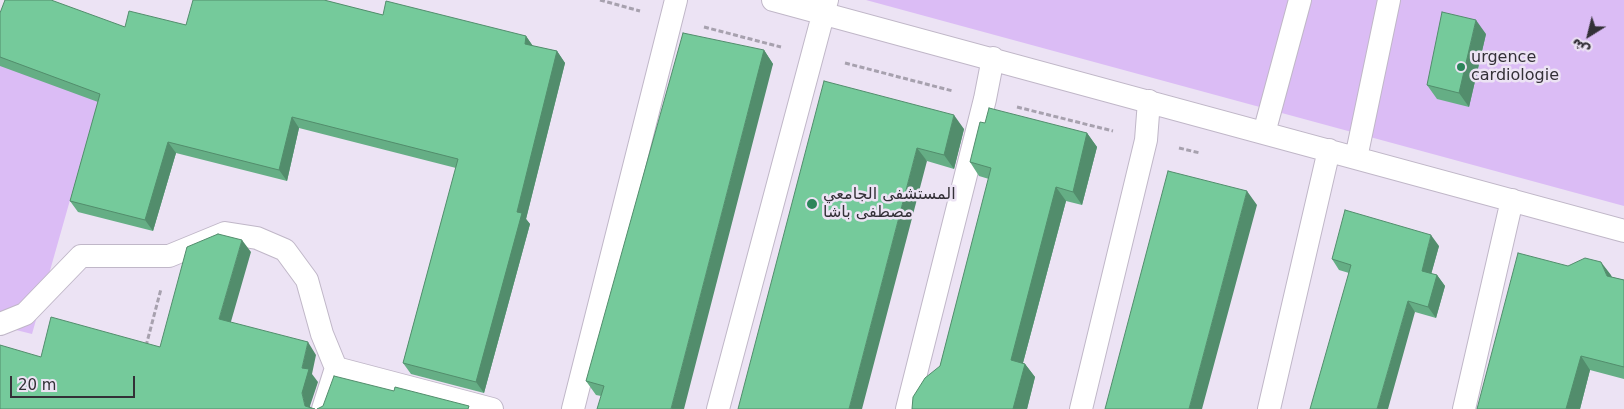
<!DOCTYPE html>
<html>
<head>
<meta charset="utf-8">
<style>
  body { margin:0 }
  #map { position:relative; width:1624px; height:409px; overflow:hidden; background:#ece3f4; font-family:"DejaVu Sans",Vazirmatn,sans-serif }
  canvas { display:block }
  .north { position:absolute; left:1564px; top:10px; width:50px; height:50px; -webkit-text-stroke:4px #ece3f4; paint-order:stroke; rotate:216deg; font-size:14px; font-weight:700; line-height:20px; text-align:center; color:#333037 }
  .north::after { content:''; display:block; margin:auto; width:18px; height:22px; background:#333037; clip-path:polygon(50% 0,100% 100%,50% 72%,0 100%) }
  .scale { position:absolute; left:10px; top:376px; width:125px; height:22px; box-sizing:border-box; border:2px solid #333037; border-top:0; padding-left:6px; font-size:15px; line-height:18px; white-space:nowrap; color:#333037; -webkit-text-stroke:4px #ece3f4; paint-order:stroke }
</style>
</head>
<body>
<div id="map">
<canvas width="1624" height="409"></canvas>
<div class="north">ش</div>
<div class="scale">20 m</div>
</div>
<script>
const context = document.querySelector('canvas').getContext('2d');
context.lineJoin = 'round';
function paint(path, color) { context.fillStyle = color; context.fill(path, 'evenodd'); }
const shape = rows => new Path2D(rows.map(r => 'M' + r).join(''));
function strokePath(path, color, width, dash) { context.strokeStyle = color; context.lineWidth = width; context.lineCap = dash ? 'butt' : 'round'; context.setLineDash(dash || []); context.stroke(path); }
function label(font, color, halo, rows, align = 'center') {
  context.font = font + ' "DejaVu Sans",Vazirmatn,sans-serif'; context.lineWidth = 5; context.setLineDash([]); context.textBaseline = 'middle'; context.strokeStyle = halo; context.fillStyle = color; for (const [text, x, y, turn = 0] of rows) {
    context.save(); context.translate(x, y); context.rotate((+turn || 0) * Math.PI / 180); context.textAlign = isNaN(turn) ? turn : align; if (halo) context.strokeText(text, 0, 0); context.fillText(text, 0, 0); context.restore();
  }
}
paint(shape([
  [866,0,1624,0,1624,206],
  [0,27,112,52,32,334,0,326]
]), '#dbbcf5');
const lane = shape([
  [773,0,1624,231],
  [1264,133,1300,0],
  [1356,158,1389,0],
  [0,324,25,314,81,256,169,256,225,233,257,238,285,250,307,280,322,334,336,368,492,409],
  [323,409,336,368],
  [573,409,676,0],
  [718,409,827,0],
  [907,409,985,99,993,58],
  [1081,409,1146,140,1149,101],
  [1269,409,1329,150],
  [1464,409,1512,200]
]);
strokePath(lane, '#c0b7c8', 24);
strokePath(shape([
  [600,0,640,11],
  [704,27,781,47],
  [845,63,953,91],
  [1017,107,1113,131],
  [1179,148,1200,153],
  [146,346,161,289]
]), '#a7a1ae', 3, [5, 2.5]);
strokePath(lane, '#fff', 22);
paint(shape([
  [330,2,383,15,526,36,533,46,557,51,565,63,526,219,530,224,484,393,411,374,403,363,456,168,299,128,287,181,176,153,153,231,78,212,70,201,98,102,0,66,0,13,125,27,186,25],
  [1486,34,1469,107,1437,99,1427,85],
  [764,50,773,64,601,396,596,395,586,381],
  [824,81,964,129,954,169,927,161],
  [985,123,1087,133,1097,147,1082,205,1066,201,1023,363,1025,364,1035,377,1027,409,912,409,940,366,989,179,979,176,970,162],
  [1439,246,1431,274,1437,275,1445,286,1436,318,1415,312,1349,273,1339,270,1332,259],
  [1568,266,1624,280,1624,379,1590,370,1580,409,1477,409]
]), '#65ae85');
paint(shape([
  [1476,20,1486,34,1469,107,1459,93],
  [526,36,534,48,525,44],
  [764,50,773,64,684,409,671,409],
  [557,51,565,63,526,219,530,224,484,393,476,382,517,212],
  [954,115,964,129,954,169,944,155],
  [292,117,299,128,287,181,279,170],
  [1087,133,1097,147,1082,205,1073,192],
  [168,142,176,153,153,231,145,220],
  [917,148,927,161,862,409,849,409],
  [1056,187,1066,201,1020,374,1011,360],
  [1247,191,1257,205,1202,409,1189,409],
  [1431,235,1439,246,1429,282,1422,271],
  [242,240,251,252,228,332,219,319],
  [1601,262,1611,275,1617,289,1607,276],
  [1437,275,1445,286,1436,318,1428,307],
  [1408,301,1415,312,1388,409,1377,409],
  [308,342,316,355,312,374,318,382,310,406,311,409,305,406,302,393,302,368],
  [1581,356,1590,370,1580,409,1566,409],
  [1025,364,1035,377,1027,409,1013,409]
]), '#528d6c');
const building = shape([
  [5,0,51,0,125,27,129,11,186,25,193,0,324,0,383,15,386,1,526,36,525,44,557,51,517,212,522,213,476,382,403,363,458,159,292,117,279,170,168,142,145,220,70,201,100,94,0,57,0,13,5,0],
  [1442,12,1476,20,1459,93,1427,85,1442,12],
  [683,33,764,50,671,409,597,409,604,386,586,381,683,33],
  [824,81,954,115,944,155,917,148,849,409,738,409,824,81],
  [989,108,1087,133,1073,192,1056,187,1011,360,1025,364,1013,409,912,409,913,397,925,378,940,366,991,168,970,162,980,122,985,123,989,108],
  [1168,171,1247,191,1189,409,1105,409,1168,171],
  [1345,210,1431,235,1422,271,1437,275,1428,307,1408,301,1377,409,1310,409,1351,265,1332,259,1345,210],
  [218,234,242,240,219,319,308,342,302,368,309,369,302,393,305,406,315,409,0,409,0,345,41,357,51,317,160,347,187,247,218,234],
  [1518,253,1568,266,1585,258,1601,262,1607,276,1624,280,1624,367,1581,356,1566,409,1477,409,1518,253],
  [334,376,394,391,395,387,469,406,468,409,317,409,323,406,334,376]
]);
paint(building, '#75ca9b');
strokePath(building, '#528d6c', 1);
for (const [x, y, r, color] of [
  [1461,67,5,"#2c855a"],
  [812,204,6,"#2c855a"]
]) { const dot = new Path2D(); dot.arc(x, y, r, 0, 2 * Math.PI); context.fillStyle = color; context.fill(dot); strokePath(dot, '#ece3f4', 2); }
label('16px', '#333037', '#ece3f4', [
  ["urgence",1471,58],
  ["cardiologie",1471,76],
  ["المستشفى الجامعي",823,195],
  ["مصطفى باشا",823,213]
], 'left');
</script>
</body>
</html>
